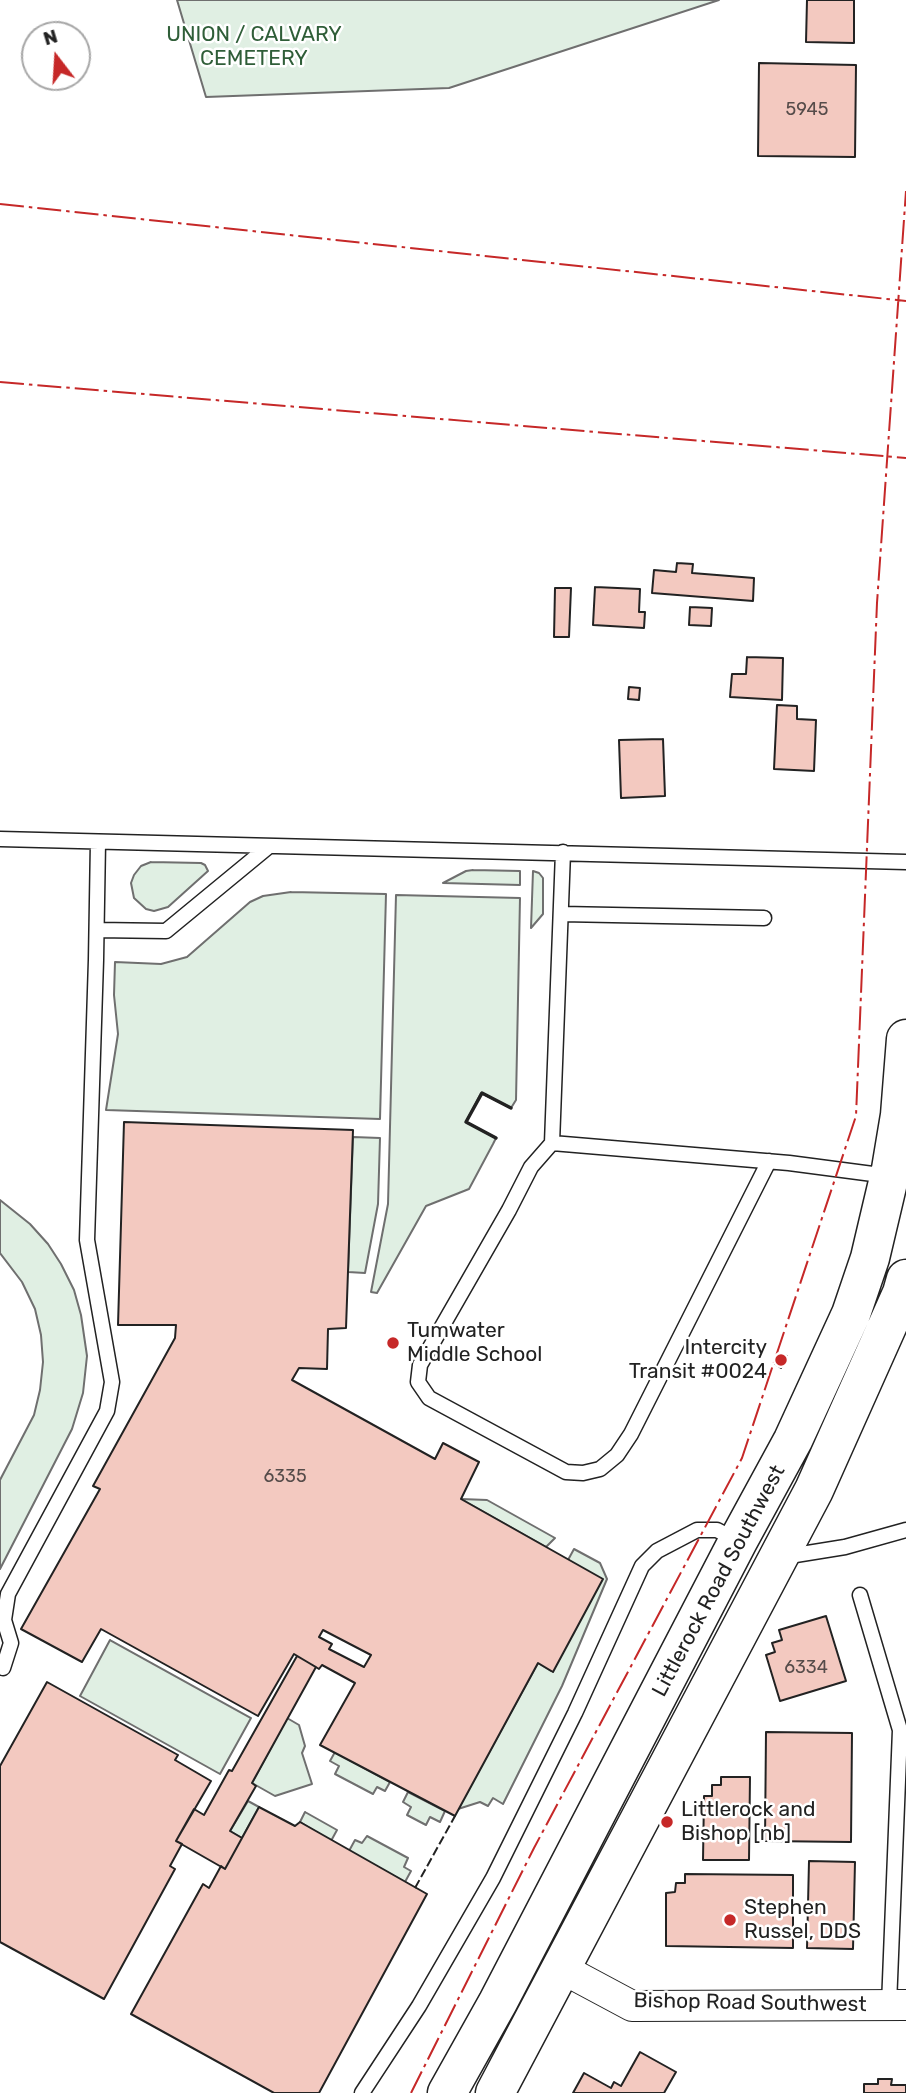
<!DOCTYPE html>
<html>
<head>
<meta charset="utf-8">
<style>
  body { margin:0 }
  #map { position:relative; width:906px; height:2093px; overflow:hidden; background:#fff; font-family:Rubik,sans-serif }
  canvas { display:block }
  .north { position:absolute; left:21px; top:21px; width:70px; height:70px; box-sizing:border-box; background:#fff; border:2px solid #a7a7a7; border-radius:50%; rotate:343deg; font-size:19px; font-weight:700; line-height:28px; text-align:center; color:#222 }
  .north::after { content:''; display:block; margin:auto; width:24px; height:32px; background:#c62828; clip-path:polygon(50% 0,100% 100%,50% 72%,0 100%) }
</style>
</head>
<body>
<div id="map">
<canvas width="906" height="2093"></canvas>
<div class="north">N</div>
</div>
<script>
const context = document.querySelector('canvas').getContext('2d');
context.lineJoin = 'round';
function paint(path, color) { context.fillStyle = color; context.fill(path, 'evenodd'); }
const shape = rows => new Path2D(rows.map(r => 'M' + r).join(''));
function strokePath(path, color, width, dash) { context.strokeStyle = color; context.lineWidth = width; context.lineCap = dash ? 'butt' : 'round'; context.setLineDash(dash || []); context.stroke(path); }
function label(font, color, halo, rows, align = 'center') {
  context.font = font + ' Rubik,sans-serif'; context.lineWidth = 5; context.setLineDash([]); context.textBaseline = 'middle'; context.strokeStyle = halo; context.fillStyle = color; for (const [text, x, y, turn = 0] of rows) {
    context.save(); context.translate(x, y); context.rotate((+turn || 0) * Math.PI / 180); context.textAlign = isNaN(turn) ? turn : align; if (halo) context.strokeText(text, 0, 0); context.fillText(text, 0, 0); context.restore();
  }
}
const green = shape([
  [177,0,719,0,449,88,206,97,177,0],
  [151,862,201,863,205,865,208,871,168,907,154,911,146,909,134,898,131,883,134,875,141,866,151,862],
  [473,870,520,871,520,885,443,883,466,871,473,870],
  [533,871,539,873,543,878,543,914,531,928,533,871],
  [291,892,386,894,380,1119,106,1110,118,1034,114,995,115,962,161,964,187,957,250,902,263,896,291,892],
  [396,895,520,898,516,1100,511,1108,481,1093,466,1122,496,1138,493,1144,469,1189,426,1206,377,1293,371,1292,388,1204,396,895],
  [353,1137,380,1138,378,1204,365,1273,348,1272,353,1137],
  [0,1200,30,1224,48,1244,61,1264,74,1290,81,1315,87,1356,83,1393,72,1429,0,1569,0,1480,34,1415,40,1390,43,1362,41,1335,35,1309,22,1282,0,1253,0,1200],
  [461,1499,487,1500,555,1538,546,1547,461,1499],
  [574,1549,600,1563,607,1579,562,1686,503,1804,493,1798,488,1806,480,1802,458,1809,538,1663,551,1671,568,1560,574,1549],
  [110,1640,251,1718,220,1774,80,1696,110,1640],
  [287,1718,299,1725,305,1746,302,1753,312,1784,275,1796,252,1783,287,1718],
  [335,1752,390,1782,385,1791,377,1787,373,1794,335,1774,339,1766,330,1761,335,1752],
  [408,1792,445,1811,440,1822,430,1817,426,1825,407,1815,411,1807,403,1802,408,1792],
  [248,1801,259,1807,242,1838,230,1831,248,1801],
  [305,1812,337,1830,331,1841,300,1822,305,1812],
  [367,1836,408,1858,404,1867,411,1871,405,1882,349,1851,355,1840,362,1843,367,1836]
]);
paint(green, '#e0efe3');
strokePath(green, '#6f6f6f', 2);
const building = shape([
  [807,0,854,0,854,43,806,42,807,0],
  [759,63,856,65,855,157,758,156,759,63],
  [677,563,693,564,692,573,754,578,753,601,652,593,654,570,676,572,677,563],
  [595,587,640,589,639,612,645,612,644,628,593,625,595,587],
  [555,588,571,588,569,637,554,637,555,588],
  [690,607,712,608,711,626,689,625,690,607],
  [747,657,783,658,782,700,730,697,732,674,746,674,747,657],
  [629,687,640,688,639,700,628,699,629,687],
  [777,705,797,706,797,719,816,720,814,771,774,769,777,705],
  [663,739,665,796,621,798,619,740,663,739],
  [124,1122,353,1130,346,1328,328,1329,327,1369,299,1368,292,1380,435,1459,443,1443,479,1462,461,1499,603,1579,553,1672,538,1663,455,1816,320,1745,355,1683,322,1665,319,1669,294,1654,258,1716,101,1629,82,1662,21,1629,100,1489,93,1486,175,1338,176,1325,118,1325,124,1122],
  [323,1630,371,1655,364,1667,329,1649,332,1644,319,1637,323,1630],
  [780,1353,787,1356,781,1368,775,1364,780,1353],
  [826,1616,846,1681,780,1701,766,1655,775,1652,772,1643,782,1640,779,1630,826,1616],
  [297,1656,316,1667,252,1783,256,1786,230,1831,242,1838,225,1869,176,1841,194,1809,204,1815,229,1770,232,1771,297,1656],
  [47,1682,178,1755,175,1760,211,1781,176,1841,182,1844,170,1866,175,1869,104,1999,0,1942,0,1766,47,1682],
  [766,1732,852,1733,851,1842,765,1841,766,1732],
  [721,1777,750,1777,749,1860,703,1860,704,1796,712,1796,712,1785,721,1785,721,1777],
  [259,1807,295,1826,300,1822,427,1894,319,2093,274,2093,131,2014,203,1884,209,1888,221,1866,225,1869,259,1807],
  [809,1861,855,1862,853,1949,807,1948,809,1861],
  [685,1874,793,1875,793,1948,666,1946,666,1893,675,1892,676,1883,685,1883,685,1874],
  [640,2052,676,2072,664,2093,573,2093,584,2073,611,2088,614,2082,621,2086,640,2052],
  [878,2079,892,2079,891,2085,906,2085,906,2093,864,2093,864,2084,878,2084,878,2079]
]);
paint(building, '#f3c9c0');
strokePath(building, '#222', 2);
const service = shape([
  [0,839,906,862],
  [563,852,552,1143,531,1167,509,1210,420,1365,418,1382,429,1398,566,1472,583,1473,600,1469,617,1455,631,1434,769,1161],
  [562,914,764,918],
  [97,930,166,931,268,847],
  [552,1143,789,1163,888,1176],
  [783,1557,845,1547,906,1530],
  [860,1595,900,1730,889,2005],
  [3,1668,11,1643,4,1620,8,1594,107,1411,112,1382,87,1240,96,960,98,842],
  [362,2093,419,2006,493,1878,575,1713,642,1566,657,1551,697,1530,717,1530,736,1540]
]);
const minor = shape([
  [561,1968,632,2006,906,2005]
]);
const secondary = shape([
  [447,2093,498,2002,738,1541,793,1440,851,1314,870,1258,891,1169,900,1115,906,1039],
  [495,2093,814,1490,902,1293,906,1279]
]);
strokePath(service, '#222', 17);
strokePath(minor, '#222', 32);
strokePath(secondary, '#222', 41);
strokePath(service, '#fff', 14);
strokePath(minor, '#fff', 30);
strokePath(secondary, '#fff', 38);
strokePath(shape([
  [415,1888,455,1816]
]), '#222', 2, [9, 3.5]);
strokePath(shape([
  [496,1138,466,1122,482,1093,511,1108]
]), '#222', 3.5);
strokePath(shape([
  [0,204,906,301],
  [0,382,906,458],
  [411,2093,534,1848,742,1458,856,1116,877,603,906,191]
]), '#c62828', 2, [24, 5, 3.5, 5]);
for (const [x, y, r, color] of [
  [393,1343,7,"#c62828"],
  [781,1360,7,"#c62828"],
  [667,1822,7,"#c62828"],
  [730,1920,7,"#c62828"]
]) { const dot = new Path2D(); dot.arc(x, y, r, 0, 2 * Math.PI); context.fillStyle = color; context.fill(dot); strokePath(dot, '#fff', 2.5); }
label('18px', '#564c4a', null, [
  ["5945",807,110],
  ["6335",285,1477],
  ["6334",806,1668]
]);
label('21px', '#2f5e38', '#fff', [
  ["UNION / CALVARY",254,35],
  ["CEMETERY",254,59]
]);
label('21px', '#222', '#fff', [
  ["Tumwater",407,1331],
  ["Middle School",407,1355],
  ["Intercity",767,1348,"right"],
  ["Transit #0024",767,1372,"right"],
  ["Littlerock and",681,1810],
  ["Bishop [nb]",681,1834],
  ["Stephen",744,1908],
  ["Russel, DDS",744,1932]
], 'left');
label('21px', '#222', '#fff', [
  ["Littlerock Road Southwest",719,1581,-62],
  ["Bishop Road Southwest",750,2003,1]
]);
</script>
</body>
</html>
